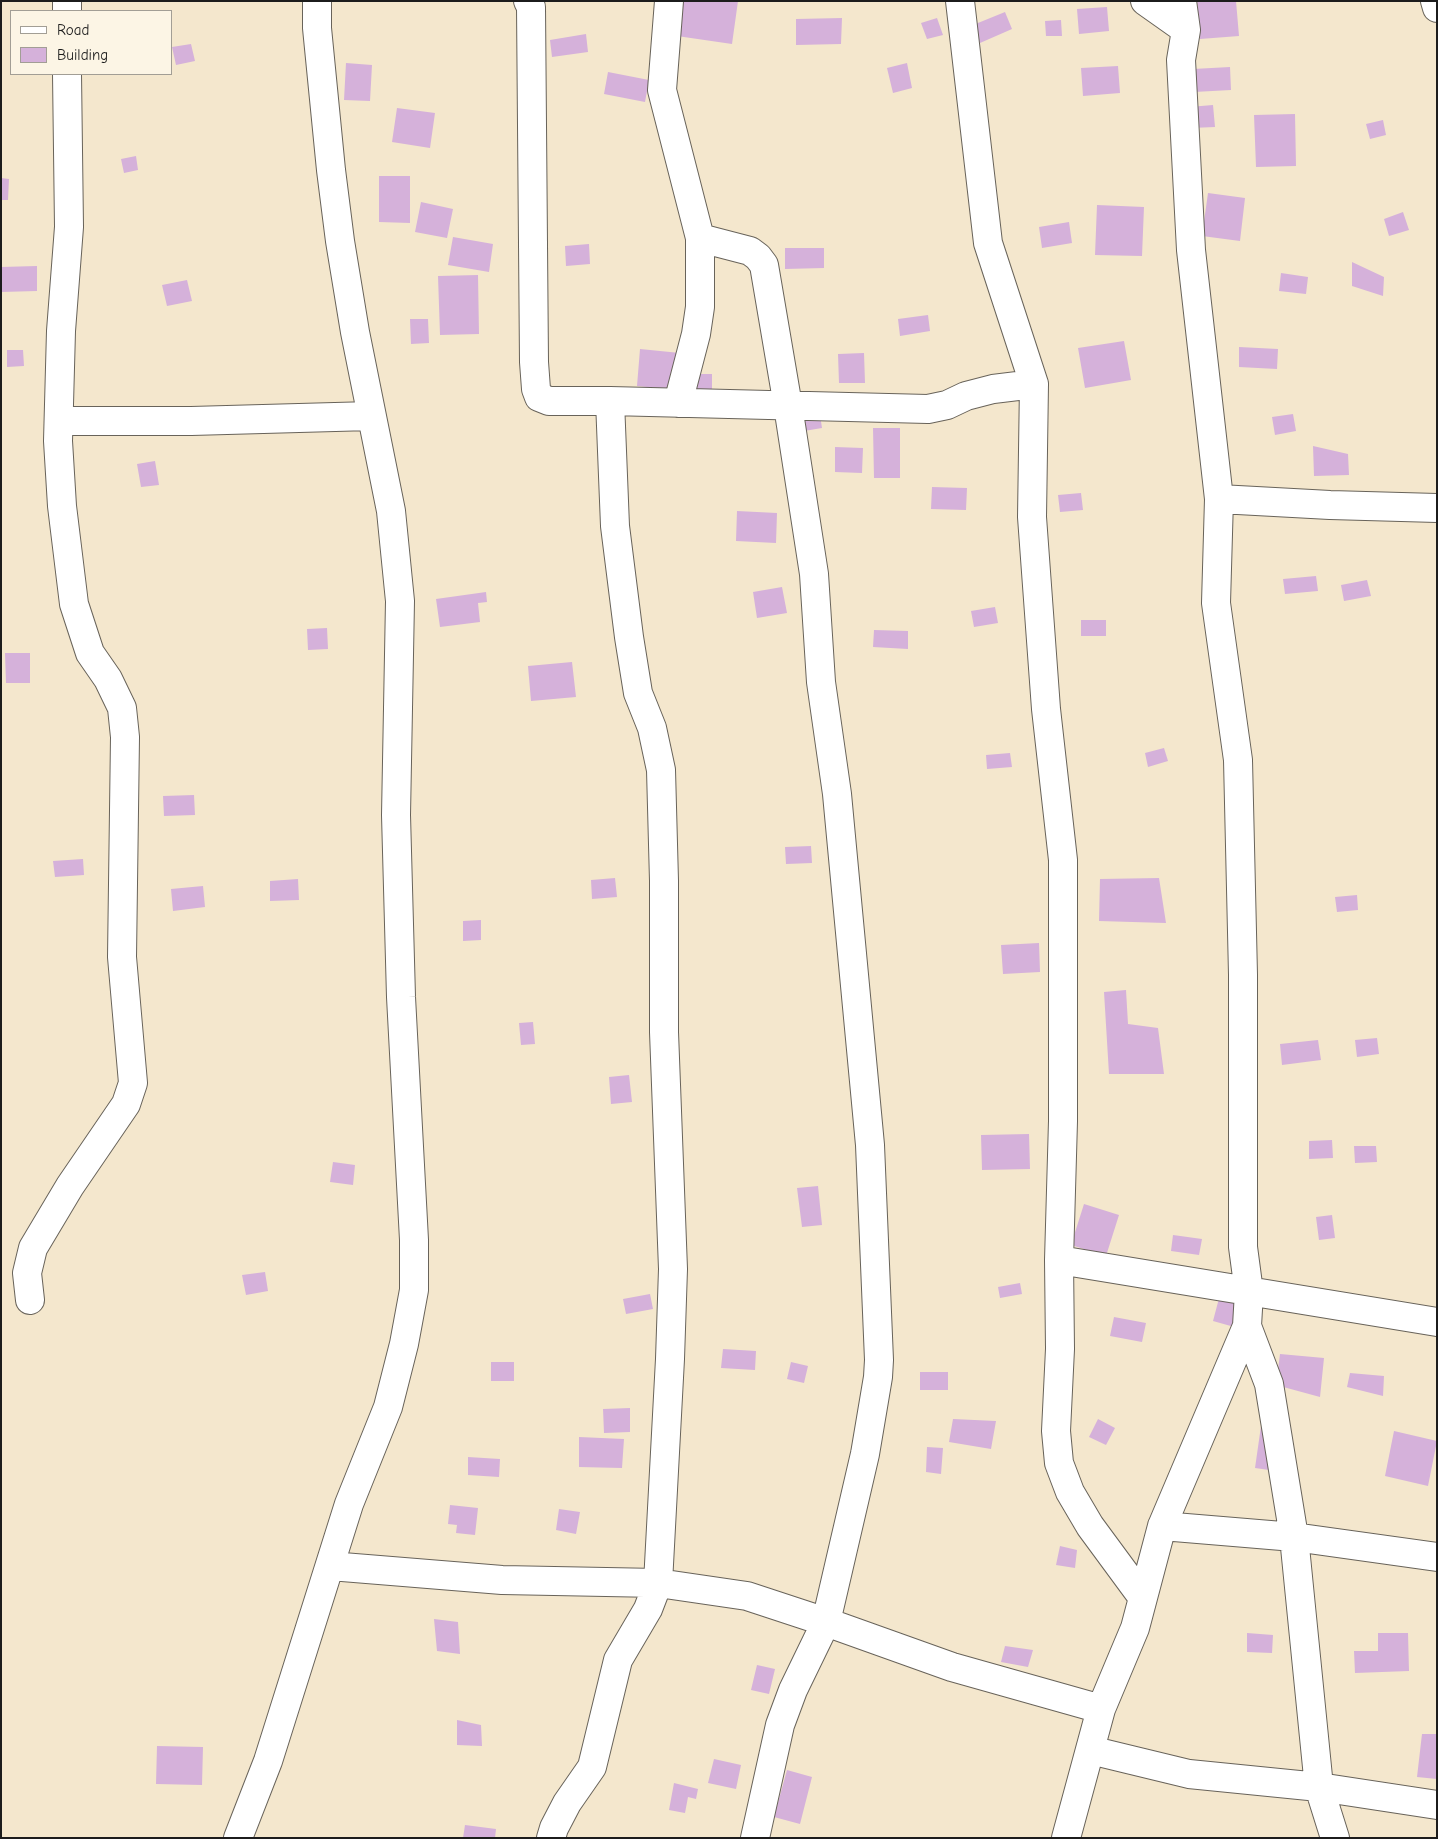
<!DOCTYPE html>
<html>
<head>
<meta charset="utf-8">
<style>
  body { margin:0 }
  #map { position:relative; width:1438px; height:1839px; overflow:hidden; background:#f4e7cd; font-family:"Comic Neue",sans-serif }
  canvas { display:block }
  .frame { position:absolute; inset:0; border:2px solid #1c1c1c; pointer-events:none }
  .legend { position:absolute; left:10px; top:10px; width:162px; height:65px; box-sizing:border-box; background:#fcf5e5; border:1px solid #a29e95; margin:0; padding:6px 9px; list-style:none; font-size:15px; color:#1c1c1c }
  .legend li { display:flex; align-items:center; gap:10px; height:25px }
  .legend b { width:25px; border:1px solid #a29e95 }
</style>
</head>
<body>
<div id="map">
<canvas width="1438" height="1839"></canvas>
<div class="frame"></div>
<ul class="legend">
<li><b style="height:6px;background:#fff"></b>Road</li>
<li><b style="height:14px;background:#d5b1da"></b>Building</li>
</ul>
</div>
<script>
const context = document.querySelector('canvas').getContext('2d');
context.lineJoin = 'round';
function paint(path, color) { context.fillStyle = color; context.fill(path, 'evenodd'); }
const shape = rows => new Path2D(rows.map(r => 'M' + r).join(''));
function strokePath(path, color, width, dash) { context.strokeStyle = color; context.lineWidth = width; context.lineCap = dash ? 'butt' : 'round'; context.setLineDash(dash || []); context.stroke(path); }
paint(shape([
  [682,1,738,1,732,44,677,36],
  [1197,1,1236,1,1239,36,1200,39],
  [1107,7,1109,31,1079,34,1077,9],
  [1005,12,1012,29,980,43,973,25],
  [842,18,841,44,796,45,796,19],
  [937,18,943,35,927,39,921,23],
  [1061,20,1062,36,1046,36,1045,21],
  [586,34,588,52,552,57,550,40],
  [191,44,195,61,176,65,172,47],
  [346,63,372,65,370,101,344,100],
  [907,63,912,88,893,93,887,68],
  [1118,66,1120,93,1083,96,1081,68],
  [1230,67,1231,90,1194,92,1193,69],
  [608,72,649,80,645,102,604,94],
  [1213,105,1215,127,1191,128,1189,107],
  [397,108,435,113,430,148,392,142],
  [1295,114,1296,166,1256,167,1254,115],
  [1383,120,1386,135,1370,139,1366,124],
  [136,156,138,170,124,173,121,159],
  [379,176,410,176,410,223,379,222],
  [1,178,9,179,8,200,1,200],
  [1208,193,1245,198,1240,241,1202,236],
  [421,202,453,209,447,238,415,232],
  [1097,205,1144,207,1142,256,1095,255],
  [1403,212,1409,230,1389,236,1384,219],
  [1069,222,1072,243,1042,248,1039,227],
  [453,237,493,244,489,272,448,265],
  [589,244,590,264,566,266,565,246],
  [785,248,824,248,824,268,785,269],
  [1352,262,1384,277,1383,296,1352,286],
  [37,266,37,291,1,292,1,267],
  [1281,273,1308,277,1306,294,1279,291],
  [478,275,479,334,440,335,438,276],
  [187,280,192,301,167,306,162,285],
  [928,315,930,331,900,336,898,319],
  [410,319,428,319,429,343,411,344],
  [1124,341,1131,380,1085,388,1078,348],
  [1239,347,1278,349,1277,369,1239,367],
  [640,349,680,353,677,390,637,386],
  [7,350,23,350,24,366,7,367],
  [864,353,865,383,839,383,838,354],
  [689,374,712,374,712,393,690,393],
  [1293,414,1296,431,1275,435,1272,417],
  [820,415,822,428,804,431,802,418],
  [873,428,900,428,900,478,874,478],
  [1313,446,1348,454,1349,475,1314,476],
  [835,447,863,448,862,473,835,472],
  [155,461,159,485,141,487,137,464],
  [932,487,967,488,966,510,931,509],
  [1081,493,1083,510,1060,512,1058,495],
  [737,511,777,513,776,543,736,541],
  [1316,576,1318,591,1285,594,1283,579],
  [1367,580,1371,596,1344,601,1341,585],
  [782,587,787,613,757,618,753,592],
  [486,592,487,602,478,603,480,622,440,627,436,599],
  [995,607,998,623,974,627,971,611],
  [1081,620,1106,620,1106,636,1081,636],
  [327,628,328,649,308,650,307,629],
  [874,630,908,631,908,649,873,647],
  [5,653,30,653,30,683,6,683],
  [572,662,576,697,531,701,528,666],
  [1164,748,1168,761,1148,767,1145,753],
  [1010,753,1012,767,987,769,986,755],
  [194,795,195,815,164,816,163,796],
  [811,846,812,863,786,864,785,847],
  [83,859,84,875,55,877,53,861],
  [615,878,617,897,592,899,591,880],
  [1159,878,1166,923,1099,921,1100,879],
  [298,879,299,900,270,901,270,881],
  [203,886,205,907,173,911,171,889],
  [1357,895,1358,910,1337,912,1335,897],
  [481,920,481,940,463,941,463,921],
  [1039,943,1040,972,1003,974,1001,945],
  [1126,990,1128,1024,1158,1028,1164,1074,1109,1074,1104,992],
  [533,1022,535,1044,521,1045,519,1023],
  [1377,1038,1379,1054,1357,1057,1355,1040],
  [1318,1040,1321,1060,1282,1065,1280,1044],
  [629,1075,632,1102,611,1104,609,1077],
  [1029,1134,1030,1169,982,1170,981,1135],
  [1332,1140,1333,1158,1309,1159,1309,1141],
  [1354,1146,1376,1146,1377,1162,1355,1163],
  [333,1162,355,1165,353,1185,330,1182],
  [818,1186,822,1225,802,1227,797,1188],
  [1084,1204,1119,1215,1106,1256,1071,1245],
  [1332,1215,1335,1238,1319,1240,1316,1217],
  [1173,1235,1202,1239,1199,1255,1171,1251],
  [265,1272,268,1291,246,1295,242,1275],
  [1020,1283,1022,1294,1000,1298,998,1287],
  [1222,1287,1249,1292,1245,1330,1213,1321],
  [650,1294,653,1309,626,1314,623,1299],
  [1114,1317,1146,1323,1142,1342,1110,1336],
  [723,1349,756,1351,755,1370,721,1368],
  [1280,1354,1324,1358,1320,1397,1276,1385],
  [491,1362,514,1362,514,1381,491,1381],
  [791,1362,808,1366,804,1383,787,1379],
  [920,1372,948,1372,948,1390,920,1390],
  [1350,1373,1384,1376,1383,1396,1347,1387],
  [630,1408,630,1432,604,1433,603,1409],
  [953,1419,996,1421,991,1449,949,1442],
  [1098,1419,1115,1428,1106,1445,1089,1437],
  [1261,1426,1276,1431,1283,1472,1255,1468],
  [1394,1431,1437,1441,1428,1486,1385,1476],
  [579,1437,624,1439,622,1468,579,1467],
  [927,1447,943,1448,941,1474,926,1472],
  [468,1457,500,1459,499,1477,468,1475],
  [450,1505,478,1508,475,1535,456,1533,457,1525,448,1524],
  [559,1509,580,1512,576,1534,556,1530],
  [1060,1546,1077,1550,1075,1568,1056,1565],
  [434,1619,458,1622,460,1654,437,1651],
  [1247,1633,1273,1635,1272,1653,1247,1652],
  [1378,1633,1408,1633,1409,1671,1355,1673,1354,1651,1378,1651],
  [1005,1646,1033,1650,1028,1667,1001,1662],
  [757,1665,775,1669,769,1694,751,1690],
  [457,1720,481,1725,482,1746,457,1745],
  [1422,1734,1437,1734,1437,1779,1417,1777],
  [157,1746,203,1747,202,1785,156,1784],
  [714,1759,741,1765,736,1789,708,1783],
  [787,1770,812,1777,800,1824,774,1817],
  [674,1783,698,1789,696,1799,688,1797,685,1813,669,1810],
  [465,1825,496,1829,495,1838,463,1838]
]), '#d5b1da');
const street = shape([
  [528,1,531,7,534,362,536,389,539,397,549,401,610,401,928,409,947,405,966,396,993,389,1034,384],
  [669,1,662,90,700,238,700,307,696,334,678,403],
  [960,1,988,243,1034,384,1032,517,1046,709,1063,860,1063,1121,1059,1260,1060,1349,1056,1431,1059,1463,1070,1492,1090,1526,1143,1598],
  [1145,1,1186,30],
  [1435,1,1437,8],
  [67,11,67,1],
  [700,238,750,251,758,257,764,265,788,406,814,574,821,682,837,794,870,1145,879,1360,878,1377,865,1454,826,1622,793,1690,780,1725,755,1838],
  [59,421,191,421,371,416],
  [1219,499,1330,505,1437,508],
  [1059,1260,1437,1322],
  [30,1300,27,1273,33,1248,70,1186,126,1104,133,1083,122,957,125,737,122,708,108,679,90,653,74,604,62,506,58,441,61,331,69,227,67,74],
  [1247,1326,1269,1384,1294,1537,1319,1787,1335,1838],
  [1162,1526,1294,1537,1437,1557],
  [330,1566,502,1580,658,1583,747,1596,826,1622,952,1667,1101,1709],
  [1090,1750,1189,1774,1319,1787,1437,1805],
  [238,1838,268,1761,349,1504,388,1407,404,1344,414,1290,414,1240,401,997,396,815,400,601,391,511,355,332,340,241,331,170,317,28,317,1],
  [551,1838,554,1828,567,1803,592,1767,618,1660,648,1609,658,1583,670,1359,673,1269,664,1032,664,881,661,770,652,728,638,693,629,637,615,526,610,401],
  [1066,1838,1101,1709,1135,1628,1162,1526,1247,1326,1249,1292,1243,1247,1243,975,1238,760,1216,603,1219,499,1191,250,1181,60,1186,30,1182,1]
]);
strokePath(street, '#68635a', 30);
strokePath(street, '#fff', 28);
</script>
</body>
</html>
